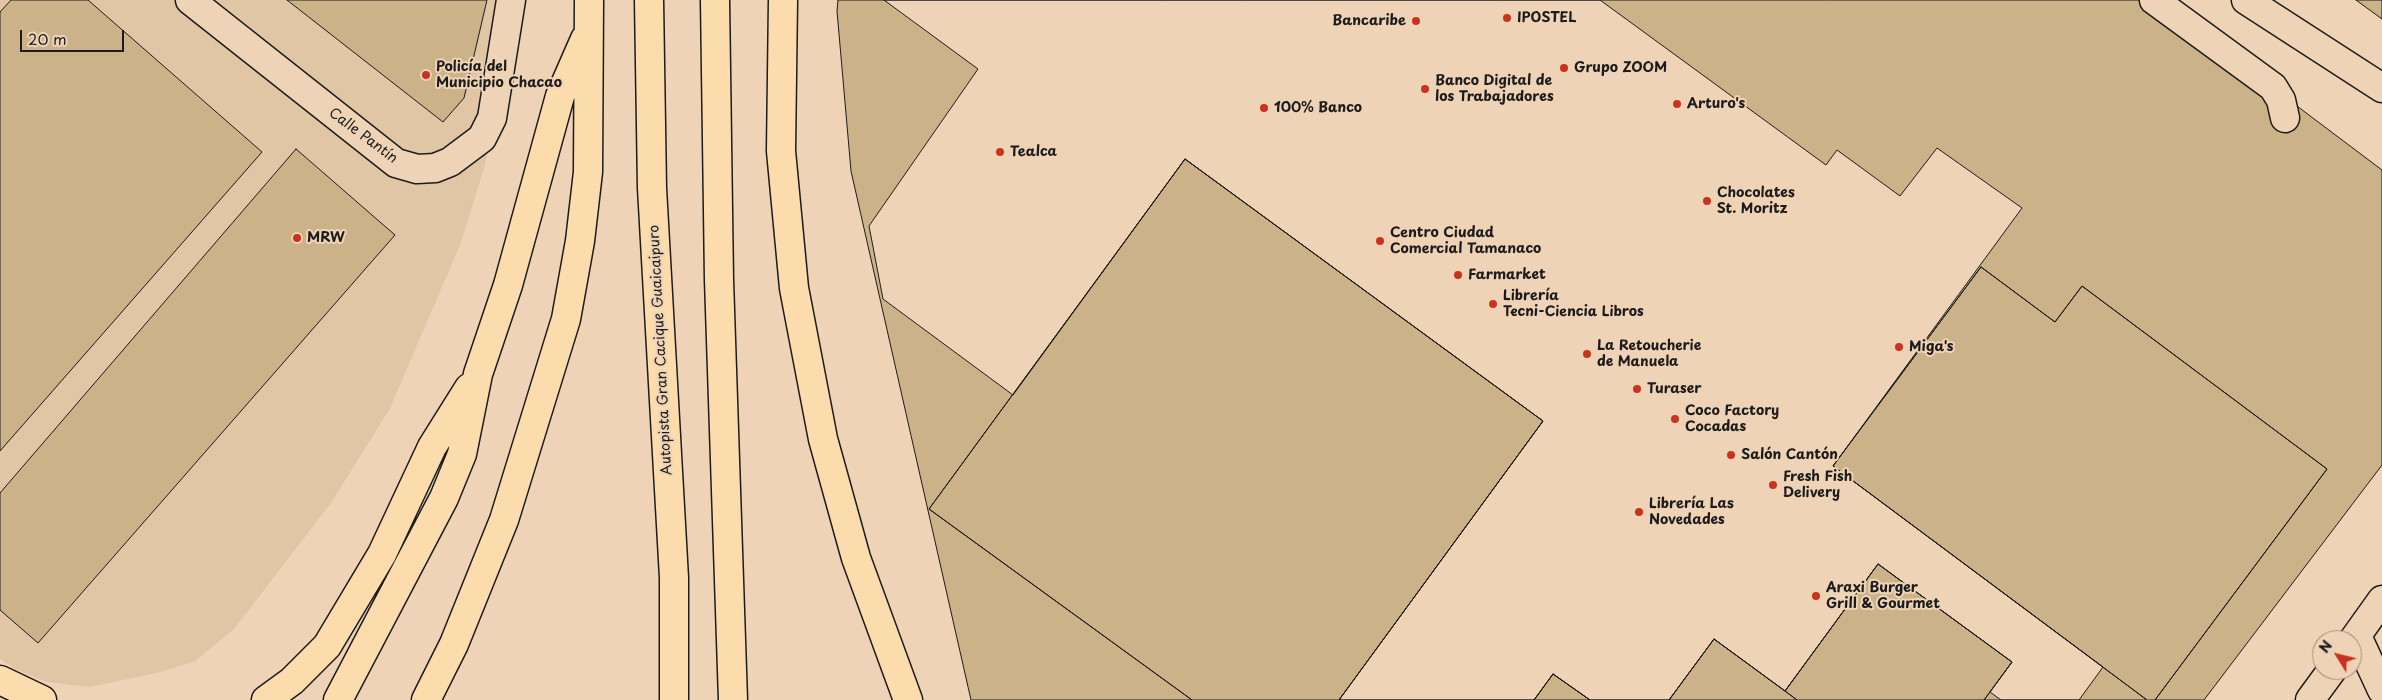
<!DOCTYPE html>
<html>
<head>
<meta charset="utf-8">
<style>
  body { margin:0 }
  #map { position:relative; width:2382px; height:700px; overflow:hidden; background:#efd3b6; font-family:"Playpen Sans",sans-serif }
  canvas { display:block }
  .north { position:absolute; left:2312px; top:630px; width:50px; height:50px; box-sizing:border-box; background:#efd3b6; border:1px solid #9b8a78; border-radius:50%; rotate:306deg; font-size:14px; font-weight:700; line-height:20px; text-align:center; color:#1c1c1c }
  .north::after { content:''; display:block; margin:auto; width:18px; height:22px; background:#c8321e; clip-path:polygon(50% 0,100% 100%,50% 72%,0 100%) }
  .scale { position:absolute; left:20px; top:30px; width:104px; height:22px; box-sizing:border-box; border:2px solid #1c1c1c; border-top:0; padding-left:6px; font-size:15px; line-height:18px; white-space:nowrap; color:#1c1c1c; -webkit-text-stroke:4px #efd3b6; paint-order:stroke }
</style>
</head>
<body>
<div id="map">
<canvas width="2382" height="700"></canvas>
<div class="north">N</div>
<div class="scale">20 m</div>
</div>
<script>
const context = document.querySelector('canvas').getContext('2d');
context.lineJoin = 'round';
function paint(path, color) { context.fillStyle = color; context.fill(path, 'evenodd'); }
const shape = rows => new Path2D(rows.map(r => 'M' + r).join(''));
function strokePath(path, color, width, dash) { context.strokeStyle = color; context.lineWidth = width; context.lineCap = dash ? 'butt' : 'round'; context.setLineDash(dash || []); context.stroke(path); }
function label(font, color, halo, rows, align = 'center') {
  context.font = font + ' "Playpen Sans",sans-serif'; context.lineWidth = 4; context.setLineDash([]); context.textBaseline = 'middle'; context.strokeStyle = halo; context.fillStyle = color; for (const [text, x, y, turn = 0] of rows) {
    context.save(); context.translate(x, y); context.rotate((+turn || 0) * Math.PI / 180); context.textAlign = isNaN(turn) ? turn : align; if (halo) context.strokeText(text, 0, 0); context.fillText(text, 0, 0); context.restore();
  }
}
paint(shape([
  [0,0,509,0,504,58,485,165,460,245,390,408,331,503,234,629,195,661,161,672,90,687,47,682,15,669,0,659]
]), '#e0c6a5');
const building = shape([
  [11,0,88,0,262,152,0,451,0,12,11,0],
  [287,0,487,0,464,98,443,122,287,0],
  [838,0,2156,0,2382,170,2382,465,2204,700,2155,700,2327,469,2082,286,2055,322,1981,267,1833,466,2147,700,1984,700,2012,662,1878,564,1785,691,1714,639,1669,700,1590,700,1553,674,1534,700,1339,700,1543,421,1185,159,929,509,1192,700,971,700,851,171,837,11,838,0],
  [884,0,1600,0,1826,165,1837,150,1900,196,1937,148,2022,208,1833,466,2103,667,2079,700,2001,700,1990,692,2012,662,1878,564,1785,691,1714,639,1669,700,1590,700,1553,674,1534,700,1339,700,1543,421,1185,159,1013,395,883,299,869,226,978,69,884,0],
  [2356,0,2382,0,2382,19,2356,0],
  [296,149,395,235,38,643,0,610,0,493,296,149],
  [1185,159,1543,421,1339,700,1192,700,929,509,1185,159],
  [1981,267,2055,322,2082,286,2327,469,2155,700,2147,700,1833,466,1981,267],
  [1878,564,2012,662,1984,700,1797,700,1785,691,1878,564],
  [1714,639,1785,691,1797,700,1669,700,1714,639],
  [1553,674,1590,700,1534,700,1553,674]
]);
paint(building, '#cbb289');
strokePath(building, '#1c1c1c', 1);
const minor = shape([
  [190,0,396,163,417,169,435,168,450,162,482,138,492,118,511,0],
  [2154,0,2273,87,2281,100,2285,118],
  [2246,0,2382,88],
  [2357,636,2382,690],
  [2352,642,2382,600],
  [2310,700,2332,670]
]);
const highway = shape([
  [649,0,652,188,674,578,674,700],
  [715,0,719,280,733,700],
  [783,0,781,151,794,288,823,439,856,558,908,700],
  [0,680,42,700],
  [266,700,292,681,327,646,382,554,432,447,469,388],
  [338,700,444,498,462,454,478,374,508,285,560,96,585,39],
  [426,700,454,644,504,520,566,319,580,241,588,172,589,0]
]);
strokePath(minor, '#1c1c1c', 31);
strokePath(highway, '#1c1c1c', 31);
strokePath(minor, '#efd3b6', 28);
strokePath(highway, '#fcdcac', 28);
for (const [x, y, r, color] of [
  [1507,18,5,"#c8321e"],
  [1416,21,5,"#c8321e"],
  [1564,68,5,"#c8321e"],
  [426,75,5,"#c8321e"],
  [1425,89,5,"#c8321e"],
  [1677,104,5,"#c8321e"],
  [1264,108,5,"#c8321e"],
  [1000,152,5,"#c8321e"],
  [1707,201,5,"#c8321e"],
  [297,238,5,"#c8321e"],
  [1380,241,5,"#c8321e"],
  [1458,275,5,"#c8321e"],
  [1493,304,5,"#c8321e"],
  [1899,347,5,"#c8321e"],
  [1587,354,5,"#c8321e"],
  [1637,389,5,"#c8321e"],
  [1675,419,5,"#c8321e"],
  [1731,455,5,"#c8321e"],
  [1773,485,5,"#c8321e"],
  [1639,512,5,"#c8321e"],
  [1816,596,5,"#c8321e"]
]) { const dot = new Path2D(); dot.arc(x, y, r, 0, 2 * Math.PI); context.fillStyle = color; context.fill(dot); strokePath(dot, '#efd3b6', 2); }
label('bold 14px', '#1c1c1c', '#efd3b6', [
  ["IPOSTEL",1517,18],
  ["Bancaribe",1406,21,"right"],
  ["Policía del",436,67],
  ["Municipio Chacao",436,83],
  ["Grupo ZOOM",1574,68],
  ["Banco Digital de",1435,81],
  ["los Trabajadores",1435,97],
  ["Arturo's",1687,104],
  ["100% Banco",1274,108],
  ["Tealca",1010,152],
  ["Chocolates",1717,193],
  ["St. Moritz",1717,209],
  ["Centro Ciudad",1390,233],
  ["Comercial Tamanaco",1390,249],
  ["MRW",307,238],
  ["Farmarket",1468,275],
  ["Librería",1503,296],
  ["Tecni-Ciencia Libros",1503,312],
  ["La Retoucherie",1597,346],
  ["de Manuela",1597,362],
  ["Miga's",1909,347],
  ["Turaser",1647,389],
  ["Coco Factory",1685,411],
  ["Cocadas",1685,427],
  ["Salón Cantón",1741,455],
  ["Fresh Fish",1783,477],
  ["Delivery",1783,493],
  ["Librería Las",1649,504],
  ["Novedades",1649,520],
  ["Araxi Burger",1826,588],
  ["Grill & Gourmet",1826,604]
], 'left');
label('14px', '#1c1c1c', '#efd3b6', [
  ["Calle Pantín",363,136,37],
  ["Autopista Gran Cacique Guaicaipuro",661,350,-93]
]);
</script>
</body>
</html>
